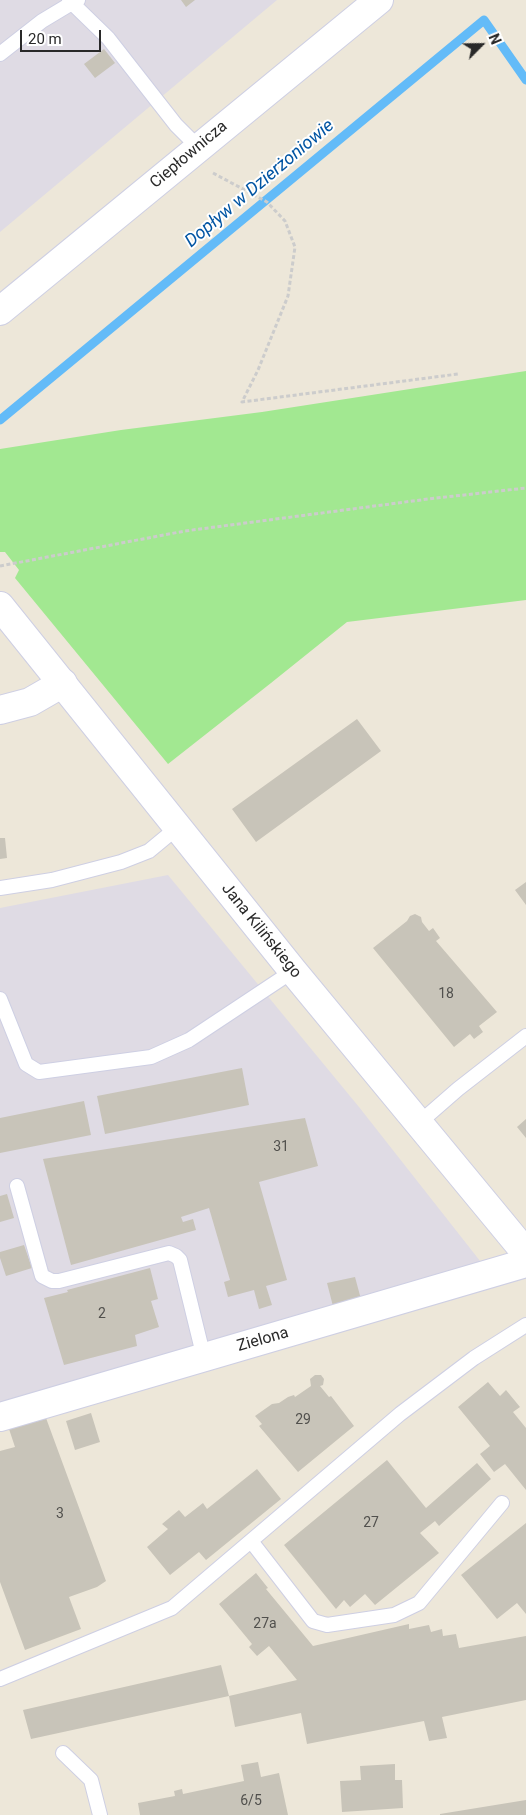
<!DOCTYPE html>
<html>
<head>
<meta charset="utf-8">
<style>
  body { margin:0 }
  #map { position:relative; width:526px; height:1815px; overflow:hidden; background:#ede7d9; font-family:Roboto,sans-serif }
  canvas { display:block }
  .north { position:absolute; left:456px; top:20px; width:50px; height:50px; -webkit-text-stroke:4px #fff; paint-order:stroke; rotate:67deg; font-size:14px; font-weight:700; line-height:20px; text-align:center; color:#292929 }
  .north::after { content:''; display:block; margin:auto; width:18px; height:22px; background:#292929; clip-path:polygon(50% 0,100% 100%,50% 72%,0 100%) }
  .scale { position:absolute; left:20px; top:30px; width:81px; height:22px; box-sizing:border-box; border:2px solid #292929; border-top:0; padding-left:6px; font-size:15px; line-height:18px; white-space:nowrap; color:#292929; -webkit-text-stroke:4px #fff; paint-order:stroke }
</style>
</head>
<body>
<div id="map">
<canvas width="526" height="1815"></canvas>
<div class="north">N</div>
<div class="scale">20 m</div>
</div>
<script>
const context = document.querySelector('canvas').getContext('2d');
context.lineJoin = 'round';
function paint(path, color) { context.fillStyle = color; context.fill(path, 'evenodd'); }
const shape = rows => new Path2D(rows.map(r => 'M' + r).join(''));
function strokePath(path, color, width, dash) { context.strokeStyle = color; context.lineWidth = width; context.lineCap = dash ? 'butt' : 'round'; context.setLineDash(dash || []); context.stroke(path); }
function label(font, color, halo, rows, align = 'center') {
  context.font = font + ' Roboto,sans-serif'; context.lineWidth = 4; context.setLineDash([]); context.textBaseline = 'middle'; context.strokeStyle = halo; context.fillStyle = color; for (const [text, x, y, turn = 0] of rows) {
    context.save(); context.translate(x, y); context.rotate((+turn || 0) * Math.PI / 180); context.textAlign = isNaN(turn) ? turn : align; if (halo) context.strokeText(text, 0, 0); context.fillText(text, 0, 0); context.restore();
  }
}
paint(shape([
  [0,0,277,0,0,232],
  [168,875,359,1107,484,1266,0,1408,0,908]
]), '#dfdbe4');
paint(shape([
  [526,371,526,600,347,622,271,683,168,764,15,578,19,570,5,552,0,552,0,449,121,430,262,412]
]), '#a2e891');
strokePath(shape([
  [0,420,484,20,526,80]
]), '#63bbf8', 9);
paint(shape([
  [181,0,195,0,186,7],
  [104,49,115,63,95,78,84,64],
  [357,719,381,751,256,842,232,809],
  [0,838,5,838,7,858,0,859],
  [526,882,526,905,515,890],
  [415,914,421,917,422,922,429,931,433,928,440,938,436,941,497,1012,479,1026,483,1032,474,1039,470,1034,454,1047,373,948,407,921,410,916],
  [242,1068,249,1105,105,1134,97,1096],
  [84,1101,91,1135,0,1153,0,1118],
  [305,1118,318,1166,259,1182,287,1280,266,1286,272,1305,259,1309,254,1290,228,1297,224,1282,230,1280,209,1208,181,1217,183,1222,193,1219,196,1230,71,1265,43,1159],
  [526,1119,526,1138,517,1127],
  [7,1194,14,1218,0,1222,0,1196],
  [24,1245,32,1268,6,1276,0,1258,0,1252],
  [150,1268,158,1299,151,1301,159,1327,135,1335,137,1346,64,1365,44,1298,68,1292,67,1290],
  [355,1277,362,1303,334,1310,327,1283],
  [315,1375,321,1375,324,1379,323,1385,320,1386,329,1397,331,1396,354,1426,298,1472,259,1426,262,1424,255,1416,272,1404,279,1403,288,1397,294,1395,295,1397,311,1386,310,1379],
  [488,1382,500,1396,506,1390,520,1407,513,1412,526,1428,526,1490,505,1464,494,1472,480,1454,490,1446,458,1407],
  [91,1413,100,1442,75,1450,66,1421],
  [46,1418,106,1581,97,1587,69,1597,81,1629,25,1650,0,1582,0,1451,15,1447,9,1429],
  [387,1460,426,1508,477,1463,491,1479,439,1526,435,1521,420,1533,439,1553,375,1605,365,1594,350,1607,344,1600,336,1609,284,1545],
  [257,1469,281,1499,206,1560,199,1552,170,1575,147,1547,168,1529,162,1524,179,1510,185,1517,203,1503,207,1509],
  [526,1523,526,1614,517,1603,497,1619,461,1575],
  [256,1573,268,1588,266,1589,313,1646,409,1624,409,1629,429,1625,431,1632,442,1629,443,1636,456,1634,459,1648,526,1636,526,1700,442,1717,447,1738,429,1741,424,1721,307,1744,301,1713,235,1727,229,1696,297,1680,269,1646,257,1656,249,1647,252,1644,219,1604],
  [221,1665,229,1696,31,1739,23,1710],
  [258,1762,261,1777,279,1773,288,1815,140,1815,138,1803,175,1796,174,1791,182,1789,183,1794,244,1781,241,1765],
  [395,1764,395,1780,402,1780,403,1808,342,1812,340,1781,361,1780,360,1766],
  [526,1800,526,1815,440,1815,440,1814]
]), '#c8c4b9');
const lane = shape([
  [78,0,72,3,108,38,176,125,198,147],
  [0,54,42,21,72,3,69,0],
  [0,888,52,880,121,862,149,851,178,827],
  [0,999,26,1064,39,1072,151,1057,189,1040,293,971],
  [419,1123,458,1089,526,1036],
  [17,1186,42,1276,52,1281,59,1281,169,1253,176,1256,180,1260,204,1358],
  [251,1541,313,1621,327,1625,394,1615,419,1603,502,1503],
  [0,1679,172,1608,400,1414,474,1358,526,1325],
  [63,1753,91,1780,100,1815]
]);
const street = shape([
  [0,710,30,702,63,683],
  [0,1417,526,1263]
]);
const secondary = shape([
  [0,311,379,0],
  [0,606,293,971,526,1253]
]);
strokePath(lane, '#cecfe3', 16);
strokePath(street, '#cecfe3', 30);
strokePath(secondary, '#cecfe3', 30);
strokePath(shape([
  [213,173,267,202,285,221,295,247,288,296,258,370,242,402,458,374],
  [0,566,185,531,428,499,526,488]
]), '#ccc', 3, [4, 2.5]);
strokePath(lane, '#fff', 14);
strokePath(street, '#fff', 28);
strokePath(secondary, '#fff', 28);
label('14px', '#51504d', null, [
  ["18",446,994],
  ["31",281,1147],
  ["2",102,1314],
  ["29",303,1420],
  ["3",60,1514],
  ["27",371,1523],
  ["27a",265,1624],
  ["6/5",251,1801]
]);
label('16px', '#292929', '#fff', [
  ["Ciepłownicza",189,155,-40],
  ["Jana Kilińskiego",261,931,51],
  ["Zielona",263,1340,-16]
]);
label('italic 18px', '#0255a3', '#fff', [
  ["Dopływ w Dzierżoniowie",260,184,-40]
]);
</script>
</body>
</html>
